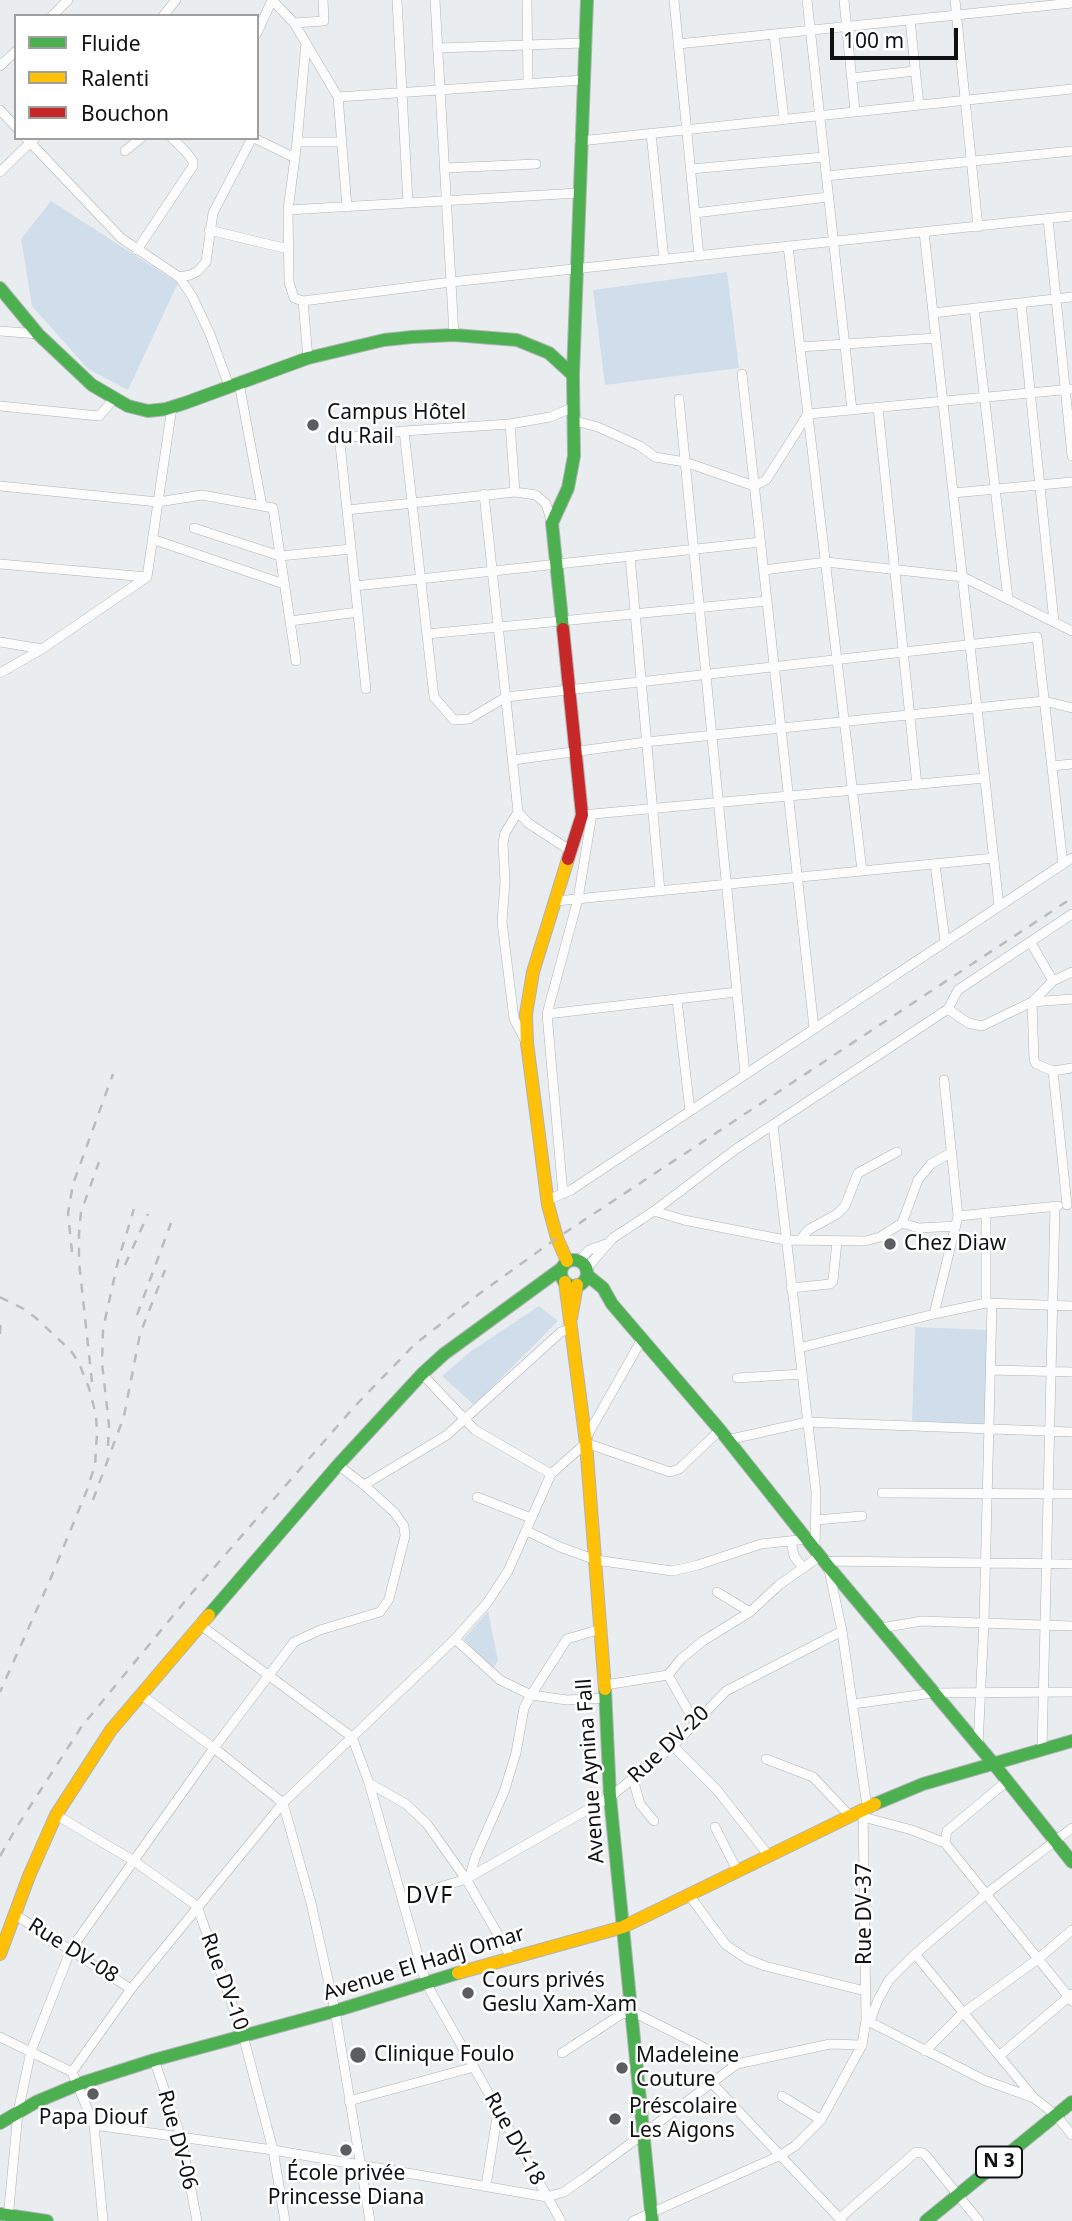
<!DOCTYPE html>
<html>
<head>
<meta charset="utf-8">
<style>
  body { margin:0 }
  #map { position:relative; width:1072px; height:2221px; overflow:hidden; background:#eaedf0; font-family:"Noto Sans",sans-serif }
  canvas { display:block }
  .legend { position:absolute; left:14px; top:14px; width:245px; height:126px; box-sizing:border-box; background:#fff; border:2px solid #9f9fa0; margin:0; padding:9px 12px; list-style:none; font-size:21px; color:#0e1012 }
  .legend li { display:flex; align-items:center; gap:14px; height:35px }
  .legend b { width:35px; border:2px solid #9f9fa0 }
  .scale { position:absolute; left:830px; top:28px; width:128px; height:32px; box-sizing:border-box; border:4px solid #0e1012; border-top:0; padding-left:9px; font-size:21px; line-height:24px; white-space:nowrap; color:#0e1012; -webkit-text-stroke:5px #fff; paint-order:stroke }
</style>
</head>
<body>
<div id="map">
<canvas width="1072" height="2221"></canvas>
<ul class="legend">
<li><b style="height:9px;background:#4caf50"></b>Fluide</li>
<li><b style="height:9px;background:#ffc107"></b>Ralenti</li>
<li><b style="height:9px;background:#c62828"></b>Bouchon</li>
</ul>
<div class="scale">100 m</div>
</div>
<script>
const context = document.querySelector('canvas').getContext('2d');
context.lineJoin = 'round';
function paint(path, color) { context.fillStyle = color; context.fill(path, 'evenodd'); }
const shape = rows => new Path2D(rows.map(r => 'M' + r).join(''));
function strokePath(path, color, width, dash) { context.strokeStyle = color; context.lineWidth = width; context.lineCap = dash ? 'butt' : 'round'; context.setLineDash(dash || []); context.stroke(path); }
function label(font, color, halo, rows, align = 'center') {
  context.font = font + ' "Noto Sans",sans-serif'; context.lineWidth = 5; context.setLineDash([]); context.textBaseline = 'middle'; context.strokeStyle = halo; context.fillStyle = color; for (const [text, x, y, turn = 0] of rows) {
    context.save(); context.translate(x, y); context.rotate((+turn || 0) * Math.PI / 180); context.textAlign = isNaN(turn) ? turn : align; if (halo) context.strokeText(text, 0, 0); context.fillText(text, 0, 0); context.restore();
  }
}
paint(shape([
  [51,201,178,283,128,390,88,369,32,306,21,239],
  [727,272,739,368,605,385,593,290],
  [539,1306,558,1321,474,1405,442,1376,470,1352],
  [915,1327,988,1330,984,1424,912,1421],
  [488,1611,498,1661,492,1670,464,1639]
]), '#d0deeb');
const street = shape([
  [272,0,294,23,338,97,347,207],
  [397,0,408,203],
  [435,0,454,335],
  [527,0,528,84],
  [674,0,699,256],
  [807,0,852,410],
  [844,0,855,112],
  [955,0,978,227],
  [52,16,68,0],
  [163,16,176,0],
  [910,20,919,105],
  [294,23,324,21,323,0],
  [257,33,272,0],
  [774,34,784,119],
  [306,43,297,142,288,210,289,282,294,298,303,301,451,282,1072,216],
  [678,44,1072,3],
  [438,48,584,43],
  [0,66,16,51],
  [852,78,915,71],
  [338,97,583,80],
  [0,110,16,127],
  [651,133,664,260],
  [26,138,121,238,179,277,192,296,210,334,229,386],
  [254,138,295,158],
  [580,141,1072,89],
  [297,142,342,142],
  [125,151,141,138],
  [445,168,536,164],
  [691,169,824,157],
  [0,172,35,138],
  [826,176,1072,151],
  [288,210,578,193],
  [695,213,828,197],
  [1048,219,1072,456],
  [209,230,288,249],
  [924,232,999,906],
  [788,246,862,871],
  [137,250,193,166,193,161,186,152,172,138],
  [179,277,190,275,198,271,206,262,213,213,252,138],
  [303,301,308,358],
  [1021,303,1054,622],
  [974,308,1008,599],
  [933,313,1072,297],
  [0,331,38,334],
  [800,347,936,338],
  [742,374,814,1028],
  [239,383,262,506],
  [679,399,745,1074],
  [0,406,99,416,114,399],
  [878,408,917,785],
  [575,421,598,427,640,446,655,457,685,462,754,486,766,480,808,414,1072,389],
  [510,424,515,492,536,495,546,504,552,523],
  [404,431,434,697,454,720,469,719,506,697,1037,637,1063,864],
  [0,486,158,502,202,495,273,508,296,661],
  [953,493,1072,482],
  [484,494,518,812],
  [347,510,515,492],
  [194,528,280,556,351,549],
  [152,539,284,584],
  [630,556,660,891],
  [0,564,147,577],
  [764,570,826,562,963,577,1072,631],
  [355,586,761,542],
  [290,621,358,612],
  [427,634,767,601],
  [0,642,42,649],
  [0,673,42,649,147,577,172,407],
  [366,689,340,444,344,438,404,431,510,424,550,417,574,407],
  [513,760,646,742,1044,701,1072,708],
  [1052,766,1072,764],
  [582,815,985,778],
  [935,864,945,941],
  [556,901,994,858],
  [1031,943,1053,981,1072,972],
  [1053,981,1032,1002,1034,1060,1036,1064,1053,1071,1072,1068],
  [677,999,690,1111],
  [948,1009,968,1023,982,1026,1032,1002,1072,999],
  [547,1014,737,992],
  [526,1042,514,1019,502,922,505,882,503,843,505,833,518,812,528,823,571,851],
  [1053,1071,1067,1205],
  [773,1125,816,1492,815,1549],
  [563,1194,547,1014,578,899,592,814],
  [548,1200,571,1190,1072,858],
  [654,1211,684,1220,785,1240,865,1241,880,1237,902,1223,918,1180,931,1164,952,1152],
  [958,1216,1058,1206],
  [902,1223,919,1228,956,1226],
  [800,1240,808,1230,837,1214,845,1206,858,1173,897,1152],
  [579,1261,589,1250,606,1244],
  [586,1269,613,1238,654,1211,736,1149,948,1009,958,990,1072,914],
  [791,1288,830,1284,833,1281,837,1241],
  [986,1303,986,1213],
  [934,1314,958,1216,944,1080],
  [799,1348,934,1314,986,1303,1072,1306],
  [991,1370,1072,1372],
  [422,1374,475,1430,551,1474],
  [737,1378,802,1374],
  [586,1438,642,1339],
  [727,1440,807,1422,1072,1432],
  [364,1485,447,1435,561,1332,572,1328],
  [882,1493,1072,1494],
  [477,1497,531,1518],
  [816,1520,862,1516],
  [527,1531,560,1547,596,1560,672,1571,698,1565,761,1544,808,1539],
  [791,1541,794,1556,803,1568],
  [824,1561,1072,1564],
  [829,1570,842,1631,867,1807],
  [717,1592,750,1612],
  [199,1624,352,1737,369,1783,426,1983,561,2221],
  [881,1628,922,1621,1072,1626],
  [455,1639,500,1680,531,1695,567,1700,606,1698],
  [668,1675,695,1723],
  [605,1685,668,1675,681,1659,703,1641,750,1612,779,1585,820,1556],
  [140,1694,214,1748,283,1803,311,1903,335,2011,370,2221],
  [853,1704,933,1693,1072,1692],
  [978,1745,984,1622,992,1304],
  [673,1746,717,1790,769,1856],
  [1042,1749,1055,1207],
  [766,1759,813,1777,849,1815],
  [633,1779,640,1804,654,1821],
  [369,1783,406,1804,427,1824,466,1879,402,1899],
  [56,1815,134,1861,197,1906,243,2035,273,2150,285,2221],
  [863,1817,912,1830,945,1843,1072,2001],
  [715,1827,738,1872],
  [945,1843,947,1831,1007,1781],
  [470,1876,475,1858,504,1792,516,1753,524,1708,531,1695,567,1639,601,1629],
  [689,1895,726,1945,747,1959,765,1966,865,1991],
  [14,1914,131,1989],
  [915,1954,1034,2098,1056,2115,1072,2135],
  [511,1957,466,1879,610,1797,673,1746,726,1691,842,1631],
  [866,2020,984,2080,1034,2098],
  [870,2021,878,2000,889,1980,915,1954,986,1894,1072,1828],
  [0,2037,72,2072],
  [925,2051,963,2013,1038,1959,1072,1930],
  [562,2053,620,2015,631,2011,737,2064,830,2044,862,2045],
  [999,2056,1072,1994],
  [154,2060,181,2137,197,2221],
  [711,2082,842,2221],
  [782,2096,821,2120],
  [349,2101,474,2067],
  [94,2125,273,2150,547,2197,564,2192,584,2178,737,2064],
  [486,2186,498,2111],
  [840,2218,916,2152,923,2153,927,2157,979,2221],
  [8,2219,18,2112,31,2051,71,1949,214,1748,294,1642,320,1630,380,1612,389,1599,405,1536,404,1526,394,1512,364,1485,338,1465],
  [103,2221,94,2125,72,2072,131,1989,283,1803,455,1639,487,1603,508,1571,551,1474,586,1443,670,1472,679,1469,720,1430],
  [633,2221,781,2155,795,2146,821,2120,862,2045,866,2020,863,1809]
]);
const fast = shape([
  [0,288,38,334,92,385,128,406,148,411,166,409,185,403,308,358,384,340,412,337,454,335,517,340,549,353,573,375],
  [563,629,552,523,568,488,574,456,573,375,587,0],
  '561 1273a13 13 0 1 1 26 0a13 13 0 1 1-26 0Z',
  [587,1275,603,1288,612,1304,720,1430,828,1566,993,1763,1072,1862],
  [209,1615,338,1465,422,1374,444,1354,562,1268],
  [605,1689,610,1797,652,2221],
  [875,1804,923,1784,1072,1741],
  [0,2123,36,2102,79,2084,154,2060,335,2011,458,1973],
  [0,2214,47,2221],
  [926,2221,1072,2102]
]);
const slow = shape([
  [567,1261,557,1238,548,1205,527,1043,526,1014,533,972,568,859],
  [565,1282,586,1443,605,1689],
  [571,1318,577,1285],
  [0,1954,29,1876,56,1815,111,1730,209,1615],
  [458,1973,623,1927,875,1804]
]);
const jam = shape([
  [563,629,582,815,568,859]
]);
strokePath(street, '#b0b3b5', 10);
strokePath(fast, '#b0b3b5', 14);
strokePath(slow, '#b0b3b5', 14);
strokePath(jam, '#b0b3b5', 14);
strokePath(street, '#fcfcfd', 9);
strokePath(fast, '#4caf50', 12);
strokePath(slow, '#ffc107', 12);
strokePath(jam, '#c62828', 12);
strokePath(shape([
  [72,1252,68,1213,73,1184,113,1074],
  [125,1265,148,1214],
  [0,1297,24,1309,36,1318,71,1351,79,1363,89,1388,96,1415,97,1434,95,1465,87,1490,50,1580,0,1692],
  [137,1315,171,1223],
  [0,1334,1,1316],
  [92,1382,79,1262,79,1234,81,1212,99,1162],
  [108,1446,109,1425,102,1363,103,1329,118,1261,134,1209],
  [93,1500,124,1416,140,1334,165,1270],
  [0,1856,18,1825,82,1726,191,1594,355,1406,414,1345,479,1294,557,1238,1072,898]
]), '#babbbb', 2.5, [9, 9]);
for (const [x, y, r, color] of [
  [313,425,7,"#5b5d60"],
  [890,1244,7,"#5b5d60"],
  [468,1993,7,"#5b5d60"],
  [358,2055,9,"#5b5d60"],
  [622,2068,7,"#5b5d60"],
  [93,2094,7,"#5b5d60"],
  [615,2119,7,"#5b5d60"],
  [346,2150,7,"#5b5d60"]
]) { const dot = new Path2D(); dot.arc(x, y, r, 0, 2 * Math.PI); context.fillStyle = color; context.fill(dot); strokePath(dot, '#fff', 2.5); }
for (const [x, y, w] of [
  [999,2162,46]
]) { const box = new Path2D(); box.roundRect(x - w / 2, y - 15.5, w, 31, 5); context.fillStyle = '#fff'; context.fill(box); strokePath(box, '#0e1012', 2); }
label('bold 19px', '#0e1012', null, [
  ["N 3",999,2162]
]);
label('21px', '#0e1012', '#fff', [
  ["Campus Hôtel",327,413],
  ["du Rail",327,437],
  ["Chez Diaw",904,1244],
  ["Cours privés",482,1981],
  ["Geslu Xam-Xam",482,2005],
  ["Clinique Foulo",374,2055],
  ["Madeleine",636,2056],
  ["Couture",636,2080],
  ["Préscolaire",629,2107],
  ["Les Aigons",629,2131],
  ["Papa Diouf",93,2118,"center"],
  ["École privée",346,2174,"center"],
  ["Princesse Diana",346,2198,"center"]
], 'left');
label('21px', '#0e1012', '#fff', [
  ["Rue DV-20",669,1745,-43],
  ["Avenue Aynina Fall",591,1771,-94],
  ["Rue DV-37",865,1914,-90],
  ["Rue DV-08",73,1951,32],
  ["Avenue El Hadj Omar",424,1964,-17],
  ["Rue DV-10",224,1982,70],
  ["Rue DV-18",514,2139,61],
  ["Rue DV-06",177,2140,75]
]);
context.letterSpacing = '2px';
label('23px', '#0e1012', '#fff', [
  ["DVF",430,1896]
]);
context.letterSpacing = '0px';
</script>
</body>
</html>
